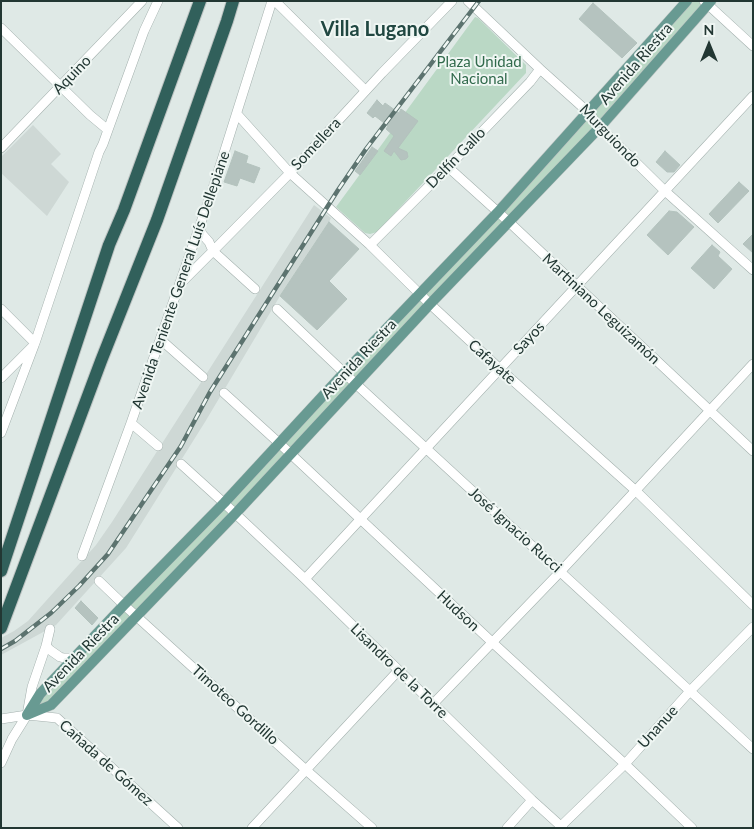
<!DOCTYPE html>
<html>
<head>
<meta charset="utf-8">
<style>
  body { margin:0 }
  #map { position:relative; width:754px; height:829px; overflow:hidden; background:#dfe9e6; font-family:Lato,sans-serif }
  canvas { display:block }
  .frame { position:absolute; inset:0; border:2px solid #223733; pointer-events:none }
  .north { position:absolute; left:684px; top:20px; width:50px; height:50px; -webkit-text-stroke:4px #eff6f3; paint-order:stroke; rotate:0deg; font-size:14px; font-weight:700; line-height:20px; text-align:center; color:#223733 }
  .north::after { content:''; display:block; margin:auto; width:18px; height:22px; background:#223733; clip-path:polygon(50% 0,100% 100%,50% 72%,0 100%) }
</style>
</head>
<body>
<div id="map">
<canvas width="754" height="829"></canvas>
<div class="frame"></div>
<div class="north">N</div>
</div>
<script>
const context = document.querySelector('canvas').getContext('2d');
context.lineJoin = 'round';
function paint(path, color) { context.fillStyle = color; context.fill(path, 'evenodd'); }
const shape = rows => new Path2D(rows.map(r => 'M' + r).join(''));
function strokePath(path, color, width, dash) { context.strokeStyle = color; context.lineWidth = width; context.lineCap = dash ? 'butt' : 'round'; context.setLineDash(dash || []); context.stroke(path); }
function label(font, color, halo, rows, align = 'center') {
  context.font = font + ' Lato,sans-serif'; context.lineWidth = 4; context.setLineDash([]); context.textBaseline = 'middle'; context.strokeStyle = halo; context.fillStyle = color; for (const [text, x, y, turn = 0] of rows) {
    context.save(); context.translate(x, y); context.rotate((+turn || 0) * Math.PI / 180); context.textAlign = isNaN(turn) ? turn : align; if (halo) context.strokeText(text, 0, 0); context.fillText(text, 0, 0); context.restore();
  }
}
paint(shape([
  [33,125,61,154,51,164,69,182,47,216,1,173,1,157],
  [314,205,331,218,329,222,280,296,205,422,126,548,56,625,1,655,1,638,14,631,28,621,96,545,112,522]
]), '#ced8d5');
paint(shape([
  [687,1,711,1,600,127,51,705,27,715,40,694,224,503],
  [475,17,478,18,526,65,526,73,377,232,370,234,365,233,336,207]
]), '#bad8c5');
const building = shape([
  [593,3,637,43,622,58,579,19,593,3],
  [377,100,383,106,385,103,399,113,401,109,418,121,398,148,407,152,408,157,406,159,401,160,394,151,391,156,384,151,394,136,386,129,388,126,375,116,373,118,367,113,377,100],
  [372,147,378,151,360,175,355,171,372,147],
  [235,151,248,156,246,163,260,168,254,183,240,178,237,186,224,182,235,151],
  [665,151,680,165,674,172,667,172,656,162,665,151],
  [739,182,749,191,718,223,709,214,739,182],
  [669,211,677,212,694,227,668,255,647,235,669,211],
  [329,222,359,249,329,281,347,299,317,330,280,296,329,222],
  [753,234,753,253,743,244,753,234],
  [712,245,720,252,718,256,732,269,714,289,691,268,712,245],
  [81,601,98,618,92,625,75,608,81,601]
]);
paint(building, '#b5c3bf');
strokePath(building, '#b3c2bd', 1);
const minor = shape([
  [275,1,365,90],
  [468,1,540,69,588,112,600,127,665,191,753,270],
  [704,1,753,46],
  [1,28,90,115,108,130],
  [237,114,290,173,370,245,430,304,500,369,635,490,753,605],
  [1,148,142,1],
  [448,167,509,222,577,286,753,451],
  [201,224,200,229,202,234,209,242,213,251,255,289],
  [370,245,448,167,530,82,540,69],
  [181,283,213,251,290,173,382,73,452,1],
  [1,309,35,343],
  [277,309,356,384,753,749],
  [160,339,203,377],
  [1,378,32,347],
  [224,393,279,443,493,643,625,764,692,828],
  [131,423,158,446],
  [1,433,35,343,99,152,103,144,108,130,144,31,158,1],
  [181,464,224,503,305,579,532,800,563,828],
  [82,556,131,423,213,188,272,1],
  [305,579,753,96],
  [99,581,124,605,306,770,372,828],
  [46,646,50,650,60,657,64,658,73,658],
  [433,704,561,571,753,364],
  [1,719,27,715,57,718,178,828],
  [1,763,12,739,27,715,32,687,46,646,50,629],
  [561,826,625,764,690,691,753,627],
  [252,828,398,671],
  [507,828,532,800]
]);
const major = shape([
  [27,715,51,705,235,514,430,304,600,127,711,1],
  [27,715,40,694,124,605,224,503,344,373,498,212,687,1]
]);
const highway = shape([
  [1,571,109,245,124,210,200,1],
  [1,628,101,361,157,220,227,21,233,1]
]);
strokePath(minor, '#a3b0ad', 10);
strokePath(major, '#bdc3c2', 11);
strokePath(highway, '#bdc3c2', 14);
strokePath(minor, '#fff', 9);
strokePath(major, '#689a92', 10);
strokePath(highway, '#31605b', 12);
const rail = shape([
  [1,649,15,641,51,613,79,586,108,554,181,446,210,392,338,190,366,149,479,1]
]);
strokePath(rail, '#5c736f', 4.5);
strokePath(rail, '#eff6f3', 2.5, [8]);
label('15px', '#316a4c', '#eff6f3', [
  ["Plaza Unidad",479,62],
  ["Nacional",479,79]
]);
label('15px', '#223733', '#eff6f3', [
  ["Avenida Riestra",636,64,-49],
  ["Aquino",72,75,-46],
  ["Murguiondo",610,136,46],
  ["Somellera",316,144,-47],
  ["Delfín Gallo",456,158,-46],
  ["Avenida Teniente General Luís Dellepiane",181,280,-71],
  ["Martiniano Leguizamón",601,309,43],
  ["Sayos",529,338,-47],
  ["Avenida Riestra",359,359,-47],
  ["Cafayate",492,362,42],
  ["José Ignacio Rucci",515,530,42],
  ["Hudson",458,611,43],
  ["Avenida Riestra",81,653,-46],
  ["Lisandro de la Torre",399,671,44],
  ["Timoteo Gordillo",235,705,42],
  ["Unanue",658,727,-48],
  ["Cañada de Gómez",106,763,42]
]);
label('bold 20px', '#204741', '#eff6f3', [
  ["Villa Lugano",375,30]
]);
</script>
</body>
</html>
